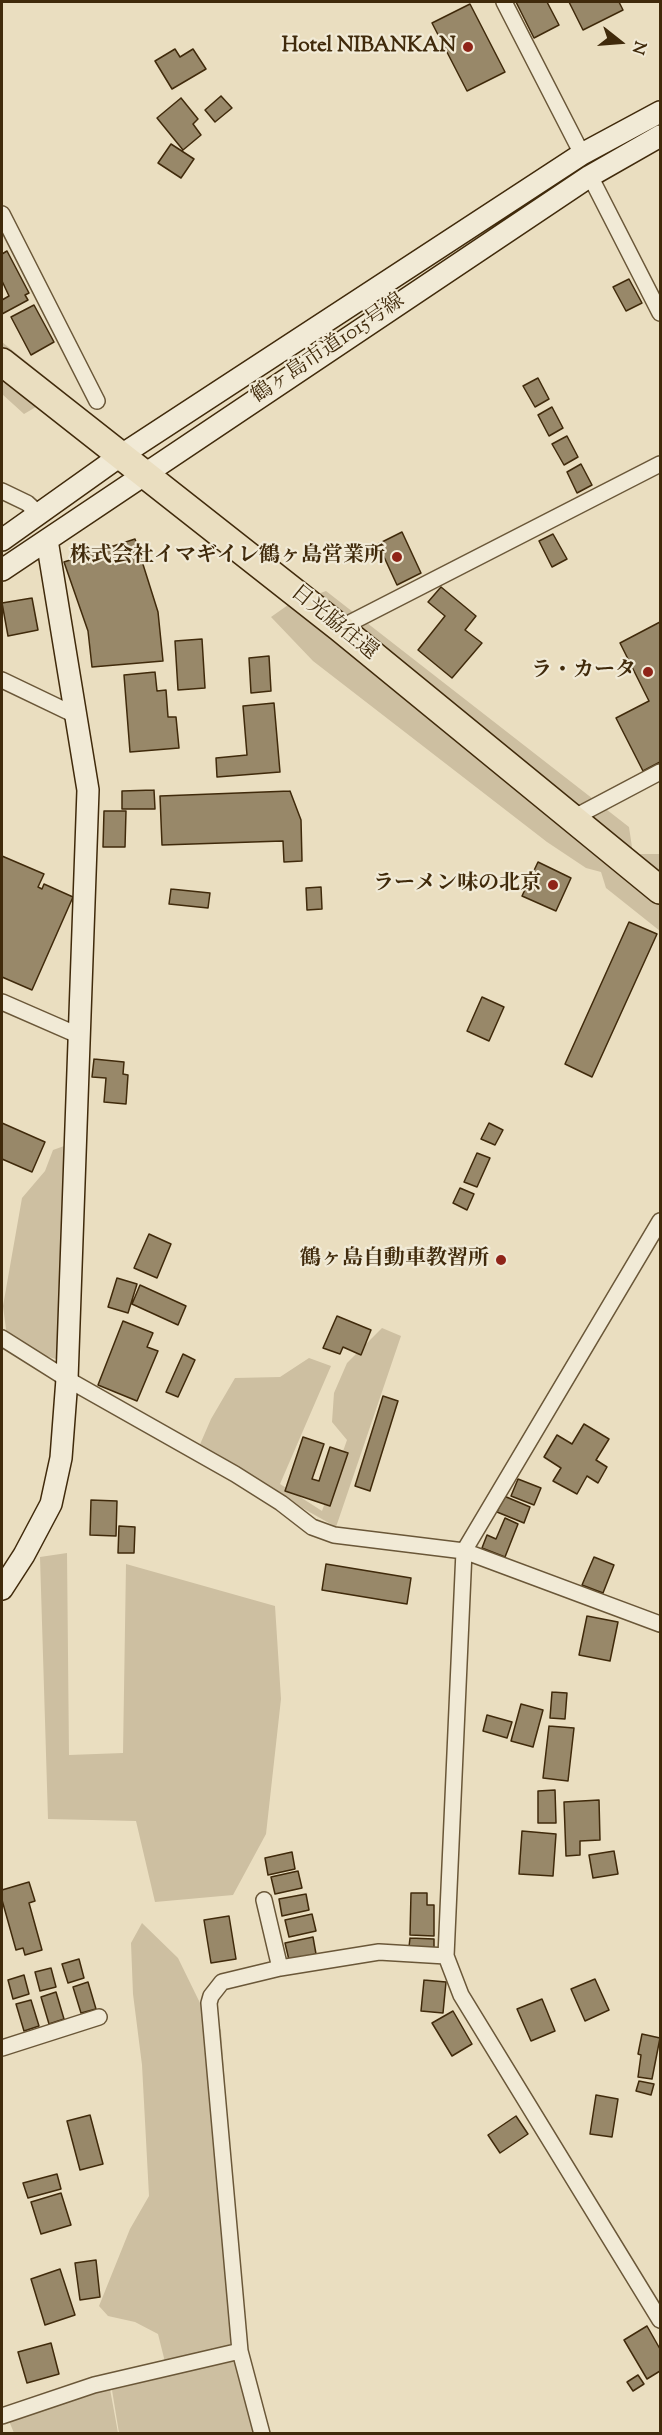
<!DOCTYPE html>
<html>
<head>
<meta charset="utf-8">
<style>
  body { margin:0 }
  #map { position:relative; width:662px; height:2435px; overflow:hidden; background:#eadec0; font-family:"Sorts Mill Goudy",serif }
  canvas { display:block }
  .frame { position:absolute; inset:0; border:3px solid #402a0b; pointer-events:none }
  .north { position:absolute; left:590px; top:12px; width:60px; height:60px; -webkit-text-stroke:4px #f1ead6; paint-order:stroke; rotate:107deg; font-size:16px; font-weight:700; line-height:24px; text-align:center; color:#402a0b }
  .north::after { content:''; display:block; margin:auto; width:21px; height:27px; background:#402a0b; clip-path:polygon(50% 0,100% 100%,50% 72%,0 100%) }
</style>
</head>
<body>
<div id="map">
<canvas width="662" height="2435"></canvas>
<div class="frame"></div>
<div class="north">N</div>
</div>
<script>
const context = document.querySelector('canvas').getContext('2d');
context.lineJoin = 'round';
function paint(path, color) { context.fillStyle = color; context.fill(path, 'evenodd'); }
const shape = rows => new Path2D(rows.map(r => 'M' + r).join(''));
function strokePath(path, color, width, dash) { context.strokeStyle = color; context.lineWidth = width; context.lineCap = dash ? 'butt' : 'round'; context.setLineDash(dash || []); context.stroke(path); }
function label(font, color, halo, rows, align = 'center') {
  context.font = font + ' "Sorts Mill Goudy","Noto Serif JP",serif'; context.lineWidth = 4.5; context.setLineDash([]); context.textBaseline = 'middle'; context.strokeStyle = halo; context.fillStyle = color; for (const [text, x, y, turn = 0] of rows) {
    context.save(); context.translate(x, y); context.rotate((+turn || 0) * Math.PI / 180); context.textAlign = isNaN(turn) ? turn : align; if (halo) context.strokeText(text, 0, 0); context.fillText(text, 0, 0); context.restore();
  }
}
paint(shape([
  [2,342,63,391,24,414,2,394],
  [326,591,629,827,633,854,660,854,660,931,606,888,601,872,586,868,547,842,313,661,271,617,288,605],
  [67,1145,59,1360,29,1351,7,1337,3,1306,22,1198,45,1171,53,1150],
  [382,1328,401,1336,336,1527,198,1449,211,1419,235,1378,280,1377,309,1358,331,1366,280,1484,322,1511,347,1440,332,1422,334,1393,347,1363],
  [67,1553,69,1755,123,1753,126,1564,275,1606,281,1699,266,1834,233,1895,155,1902,136,1821,48,1819,40,1557],
  [142,1923,178,1958,200,2003,221,2030,243,2341,165,2362,158,2334,135,2322,108,2316,99,2306,130,2229,149,2196,142,2065,133,1994,131,1943],
  [236,2359,254,2433,119,2433,112,2390],
  [110,2389,118,2433,14,2433,9,2421]
]), '#cdbfa1');
const building = shape([
  [516,2,547,2,559,25,534,38,516,2],
  [569,2,619,2,623,10,583,30,569,2],
  [470,4,505,72,467,91,432,23,470,4],
  [175,49,180,57,193,49,206,69,172,89,155,61,175,49],
  [221,96,232,108,215,122,205,110,221,96],
  [181,98,198,119,193,124,201,135,183,150,157,118,181,98],
  [171,144,194,159,181,178,158,163,171,144],
  [7,251,29,293,25,295,28,300,2,314,2,300,9,296,2,281,2,254,7,251],
  [629,279,642,303,626,311,613,287,629,279],
  [34,305,54,342,31,355,11,317,34,305],
  [538,378,549,399,535,407,523,386,538,378],
  [552,407,563,428,549,436,538,415,552,407],
  [567,436,578,457,564,465,552,444,567,436],
  [581,464,592,485,577,493,567,472,581,464],
  [402,532,421,573,397,585,378,544,402,532],
  [553,534,567,559,552,567,539,541,553,534],
  [135,539,158,612,163,661,92,667,88,631,64,562,135,539],
  [441,587,476,616,465,630,482,643,452,678,418,650,445,616,428,602,441,587],
  [32,598,38,630,8,636,2,603,32,598],
  [660,622,660,762,643,771,616,718,649,701,620,643,660,622],
  [202,639,205,688,178,690,175,641,202,639],
  [269,656,271,691,251,693,249,658,269,656],
  [155,672,157,691,166,690,168,717,176,717,179,748,130,752,124,675,155,672],
  [274,703,280,772,217,777,216,758,247,755,243,706,274,703],
  [154,790,155,809,122,809,122,791,154,790],
  [290,791,301,820,302,861,284,862,283,841,162,845,160,796,290,791],
  [104,811,126,811,125,847,103,847,104,811],
  [2,856,44,874,38,887,42,889,44,884,73,897,32,990,2,977,2,856],
  [538,862,571,878,556,911,522,896,538,862],
  [321,887,322,909,307,910,306,888,321,887],
  [171,889,210,893,208,908,169,904,171,889],
  [629,922,657,934,592,1077,565,1064,629,922],
  [482,997,504,1007,489,1041,467,1031,482,997],
  [94,1059,124,1062,123,1074,128,1075,126,1104,104,1102,106,1078,92,1077,94,1059],
  [2,1123,45,1142,32,1172,2,1159,2,1123],
  [489,1123,503,1130,495,1145,481,1139,489,1123],
  [477,1153,490,1158,477,1187,464,1182,477,1153],
  [460,1188,474,1194,467,1210,453,1203,460,1188],
  [149,1234,171,1244,157,1278,134,1268,149,1234],
  [117,1278,137,1284,128,1313,108,1307,117,1278],
  [140,1285,186,1306,178,1325,132,1304,140,1285],
  [337,1316,371,1330,361,1355,343,1347,340,1354,323,1348,337,1316],
  [123,1321,153,1333,147,1347,158,1351,137,1401,98,1385,123,1321],
  [183,1354,195,1360,178,1397,166,1392,183,1354],
  [383,1396,398,1401,370,1491,355,1486,383,1396],
  [584,1424,609,1439,596,1460,607,1467,598,1483,587,1476,577,1494,553,1481,561,1468,544,1457,557,1435,572,1444,584,1424],
  [303,1437,324,1444,312,1479,319,1481,330,1447,348,1453,330,1506,285,1491,303,1437],
  [518,1479,541,1488,534,1505,511,1496,518,1479],
  [504,1496,530,1507,524,1523,497,1512,504,1496],
  [91,1500,117,1501,116,1536,90,1535,91,1500],
  [505,1518,518,1524,505,1557,482,1548,487,1535,496,1539,505,1518],
  [119,1526,135,1527,134,1553,118,1553,119,1526],
  [594,1557,614,1565,603,1593,582,1585,594,1557],
  [326,1564,411,1578,407,1604,322,1590,326,1564],
  [587,1616,618,1622,610,1661,579,1655,587,1616],
  [552,1692,567,1693,565,1719,550,1718,552,1692],
  [521,1704,543,1710,533,1747,511,1741,521,1704],
  [487,1715,512,1722,507,1738,483,1731,487,1715],
  [549,1726,574,1728,568,1781,543,1778,549,1726],
  [555,1790,556,1823,538,1823,538,1791,555,1790],
  [599,1800,600,1840,580,1841,580,1855,566,1856,564,1802,599,1800],
  [522,1831,556,1834,553,1876,519,1874,522,1831],
  [614,1851,618,1874,593,1878,589,1855,614,1851],
  [292,1852,295,1869,268,1875,265,1858,292,1852],
  [298,1871,302,1888,275,1894,271,1877,298,1871],
  [29,1882,35,1901,29,1903,42,1950,25,1955,23,1948,16,1950,2,1900,2,1890,29,1882],
  [411,1893,427,1893,427,1905,434,1905,434,1936,410,1935,411,1893],
  [306,1894,309,1910,282,1916,279,1899,306,1894],
  [312,1914,316,1931,289,1937,285,1920,312,1914],
  [229,1916,236,1959,211,1963,204,1920,229,1916],
  [313,1937,316,1954,289,1960,285,1943,313,1937],
  [410,1938,434,1939,434,1948,409,1947,410,1938],
  [79,1959,84,1978,68,1983,62,1964,79,1959],
  [51,1968,56,1987,40,1991,35,1972,51,1968],
  [24,1975,29,1994,13,1999,8,1980,24,1975],
  [595,1979,609,2010,585,2021,571,1989,595,1979],
  [424,1980,446,1982,443,2013,421,2011,424,1980],
  [88,1982,96,2009,81,2013,73,1987,88,1982],
  [56,1992,64,2019,49,2024,41,1997,56,1992],
  [542,1999,555,2031,531,2041,517,2009,542,1999],
  [31,2000,39,2026,24,2031,16,2004,31,2000],
  [453,2011,472,2044,452,2056,432,2023,453,2011],
  [642,2034,660,2038,652,2079,638,2077,641,2055,638,2054,642,2034],
  [639,2081,654,2084,651,2095,636,2091,639,2081],
  [596,2095,618,2099,612,2137,590,2134,596,2095],
  [90,2115,103,2164,80,2170,67,2121,90,2115],
  [516,2116,528,2134,500,2153,488,2135,516,2116],
  [57,2174,61,2189,28,2198,23,2183,57,2174],
  [61,2193,71,2225,41,2234,31,2202,61,2193],
  [96,2260,100,2297,80,2300,75,2263,96,2260],
  [60,2269,75,2315,45,2325,31,2279,60,2269],
  [647,2326,660,2349,660,2371,647,2379,624,2340,647,2326],
  [51,2343,59,2374,27,2383,18,2352,51,2343],
  [638,2375,644,2384,633,2391,627,2382,638,2375]
]);
paint(building, '#988869');
strokePath(building, '#402a0b', 1.5);
const street = shape([
  [504,2,582,154],
  [590,176,660,313],
  [2,214,97,401],
  [2,491,27,503,39,514],
  [340,628,660,464],
  [2,680,75,715],
  [571,819,660,772],
  [2,1002,80,1036],
  [660,1221,464,1551,446,1956,461,1995,660,2320],
  [2,1338,67,1379,235,1474,281,1503,312,1527,334,1535,464,1551,660,1624],
  [264,1900,280,1968],
  [2,2048,99,2017],
  [2,2416,94,2385,240,2351],
  [262,2434,240,2351,209,2003,211,1996,222,1982,280,1968,379,1952,446,1956]
]);
const secondary = shape([
  [2,540,120,456,582,154,660,112],
  [2,570,590,176,660,136],
  [2,1589,24,1555,51,1504,61,1458,67,1379,88,790,47,540]
]);
const highway = shape([
  [2,362,340,628,660,890]
]);
strokePath(street, '#6a5738', 18);
strokePath(secondary, '#402a0b', 24);
strokePath(highway, '#402a0b', 30);
strokePath(street, '#f1ead6', 15);
strokePath(secondary, '#f1ead6', 21);
strokePath(highway, '#eadec0', 27);
for (const [x, y, r, color] of [
  [468,47,6,"#8f2418"],
  [397,557,6,"#8f2418"],
  [648,672,6,"#8f2418"],
  [553,885,6,"#8f2418"],
  [501,1260,6,"#8f2418"]
]) { const dot = new Path2D(); dot.arc(x, y, r, 0, 2 * Math.PI); context.fillStyle = color; context.fill(dot); strokePath(dot, '#f1ead6', 2); }
label('bold 21px', '#402a0b', '#f1ead6', [
  ["Hotel NIBANKAN",456,47],
  ["株式会社イマギイレ鶴ヶ島営業所",385,557],
  ["ラ・カータ",636,672],
  ["ラーメン味の北京",541,885],
  ["鶴ヶ島自動車教習所",489,1260]
], 'right');
label('21px', '#402a0b', '#f1ead6', [
  ["鶴ヶ島市道1015号線",329,350,-34],
  ["日光脇往還",333,624,39]
]);
</script>
</body>
</html>
